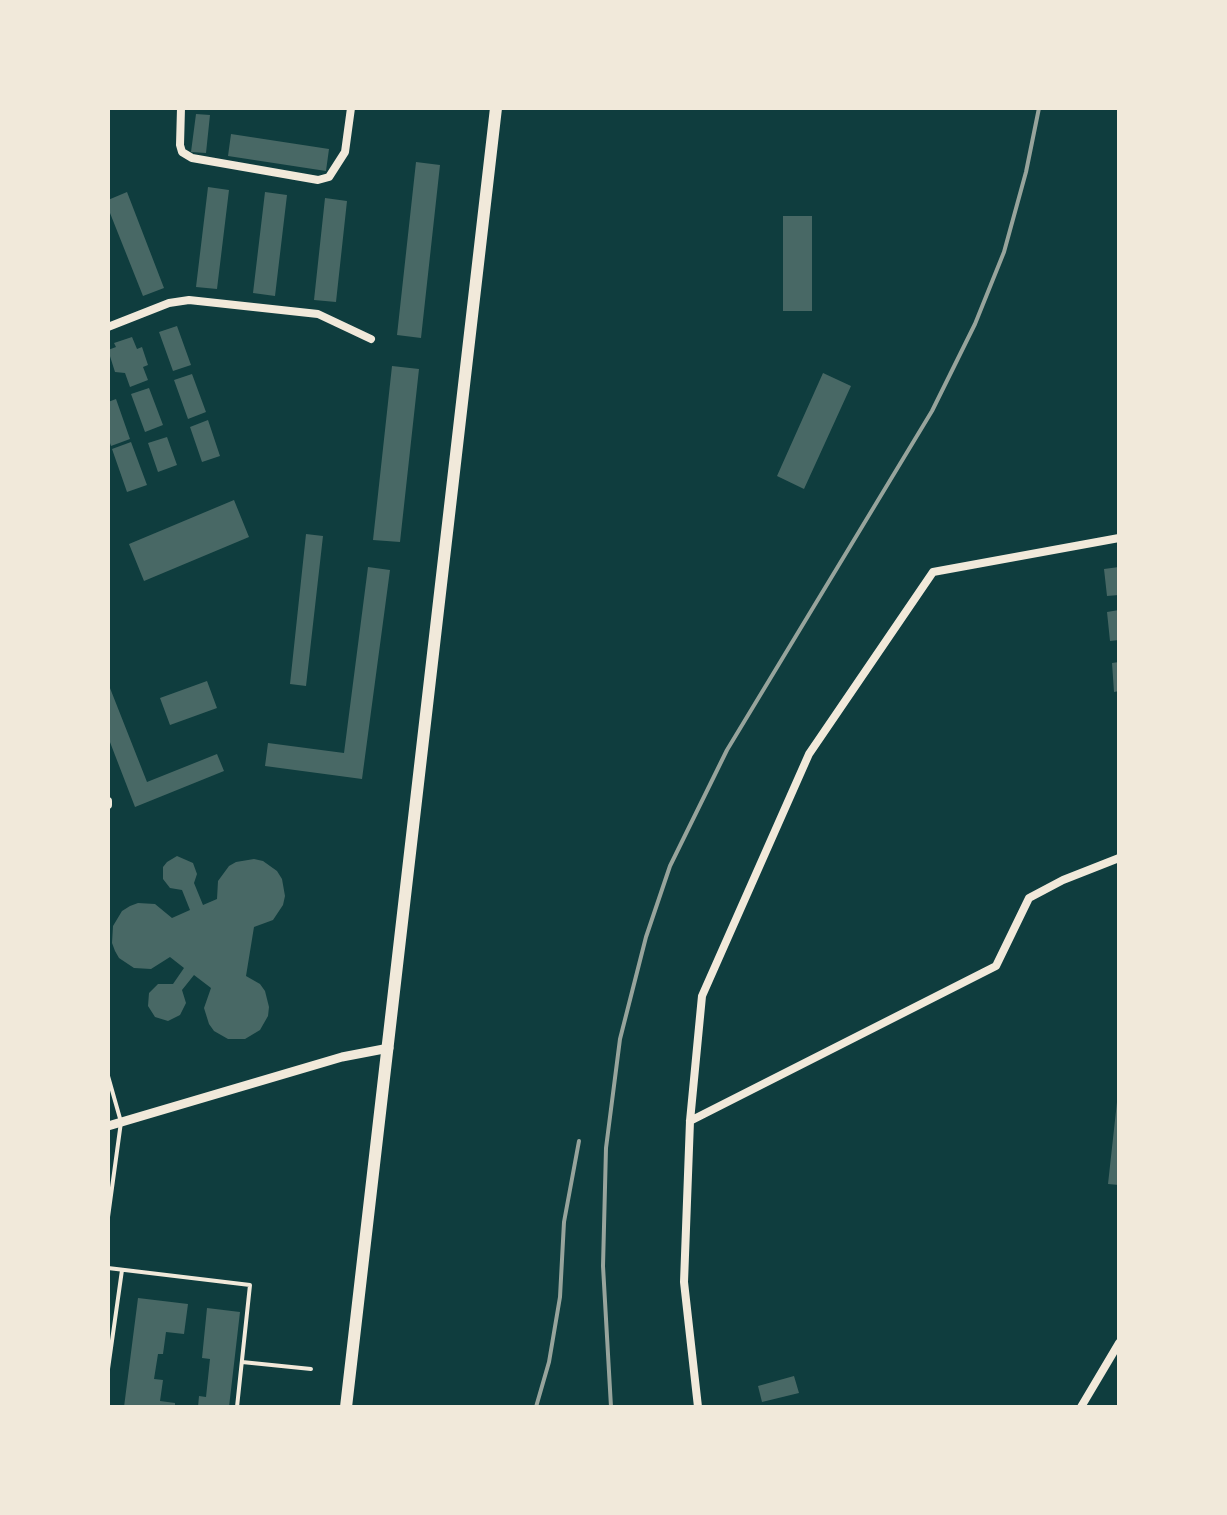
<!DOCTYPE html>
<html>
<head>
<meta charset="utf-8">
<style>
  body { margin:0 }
  #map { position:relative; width:1227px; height:1515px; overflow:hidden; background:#0f3d3e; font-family:Cabin,sans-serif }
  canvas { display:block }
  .frame { position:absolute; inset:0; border:110px solid #f1e9da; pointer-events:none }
</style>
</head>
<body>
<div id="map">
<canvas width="1227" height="1515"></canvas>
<div class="frame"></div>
</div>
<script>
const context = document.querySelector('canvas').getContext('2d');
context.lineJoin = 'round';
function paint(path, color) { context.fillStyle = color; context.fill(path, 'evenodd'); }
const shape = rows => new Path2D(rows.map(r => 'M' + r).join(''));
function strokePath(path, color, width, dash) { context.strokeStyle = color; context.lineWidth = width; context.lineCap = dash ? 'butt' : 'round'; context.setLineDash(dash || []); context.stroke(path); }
paint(shape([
  [196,114,210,115,206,153,191,152],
  [231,134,329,149,326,171,228,156],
  [416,162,440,165,421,338,397,335],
  [208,187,229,190,217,289,196,287],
  [127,192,164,288,143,296,108,208,108,200],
  [265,192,287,195,275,296,253,293],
  [325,198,347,201,336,302,314,300],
  [783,216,812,216,812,311,783,311],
  [177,326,191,365,173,371,159,332],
  [132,337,137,349,142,347,148,365,143,367,148,380,130,387,125,373,115,372,108,350,116,347,114,343],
  [392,366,419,369,400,542,373,540],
  [823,373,851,386,804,489,777,476],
  [192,374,206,412,188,419,174,380],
  [149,388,163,425,145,432,131,394],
  [116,399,130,439,111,446,108,437,108,402],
  [208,420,220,456,202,462,190,427],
  [167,437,177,465,158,472,148,443],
  [131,442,147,485,127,492,112,449],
  [234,500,249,537,144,581,129,544],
  [306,534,323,536,306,686,290,684],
  [368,567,390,570,362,779,265,766,268,743,344,753],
  [1119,567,1119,595,1107,596,1104,569],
  [1119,610,1119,640,1110,641,1107,612],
  [1119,662,1119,691,1114,692,1112,663],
  [207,681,217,708,170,725,160,698],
  [108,683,147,782,217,754,224,771,135,807,108,737],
  [177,856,193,863,197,874,194,883,203,905,217,899,218,881,229,866,236,862,254,859,263,861,277,871,282,879,285,896,283,905,273,920,254,927,246,976,260,984,265,991,269,1007,268,1016,260,1030,245,1039,228,1039,214,1031,209,1024,204,1008,211,988,194,975,182,990,186,1003,180,1015,168,1021,155,1017,148,1006,149,993,158,984,173,984,184,968,170,957,151,969,134,968,119,958,115,951,112,943,113,926,122,911,130,906,138,903,155,904,172,918,190,910,182,890,170,888,163,879,163,867,167,862],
  [1117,1102,1119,1102,1119,1185,1108,1184],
  [138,1298,188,1304,184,1334,166,1332,163,1354,158,1354,154,1379,163,1380,160,1401,175,1403,175,1407,124,1407],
  [207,1308,240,1312,229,1407,198,1407,199,1396,206,1397,210,1359,202,1358],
  [794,1376,799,1393,762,1402,758,1386]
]), '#486865');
strokePath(shape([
  [108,1076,121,1122,108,1217],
  [108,1268,250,1285,237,1407],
  [242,1362,311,1369],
  [108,1369,122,1270]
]), '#f1e9da', 4);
strokePath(shape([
  [181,108,180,145,182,152,192,158,318,180,329,177,345,152,351,108],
  [108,327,169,303,189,300,318,314,371,339],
  [108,801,108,805],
  [690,1121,996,966,1029,898,1063,880,1119,858],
  [698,1407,684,1282,690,1121,702,996,809,754,933,572,1119,538],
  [1081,1407,1119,1343]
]), '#f1e9da', 8);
strokePath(shape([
  [108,1126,342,1057,389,1048]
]), '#f1e9da', 9);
strokePath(shape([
  [346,1407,496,108]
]), '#f1e9da', 12);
strokePath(shape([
  [536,1407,549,1362,560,1297,564,1222,579,1141],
  [611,1407,603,1266,606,1148,620,1039,646,937,670,866,727,750,932,411,975,324,1004,252,1026,172,1039,108]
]), '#97a49c', 4);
</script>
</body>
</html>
